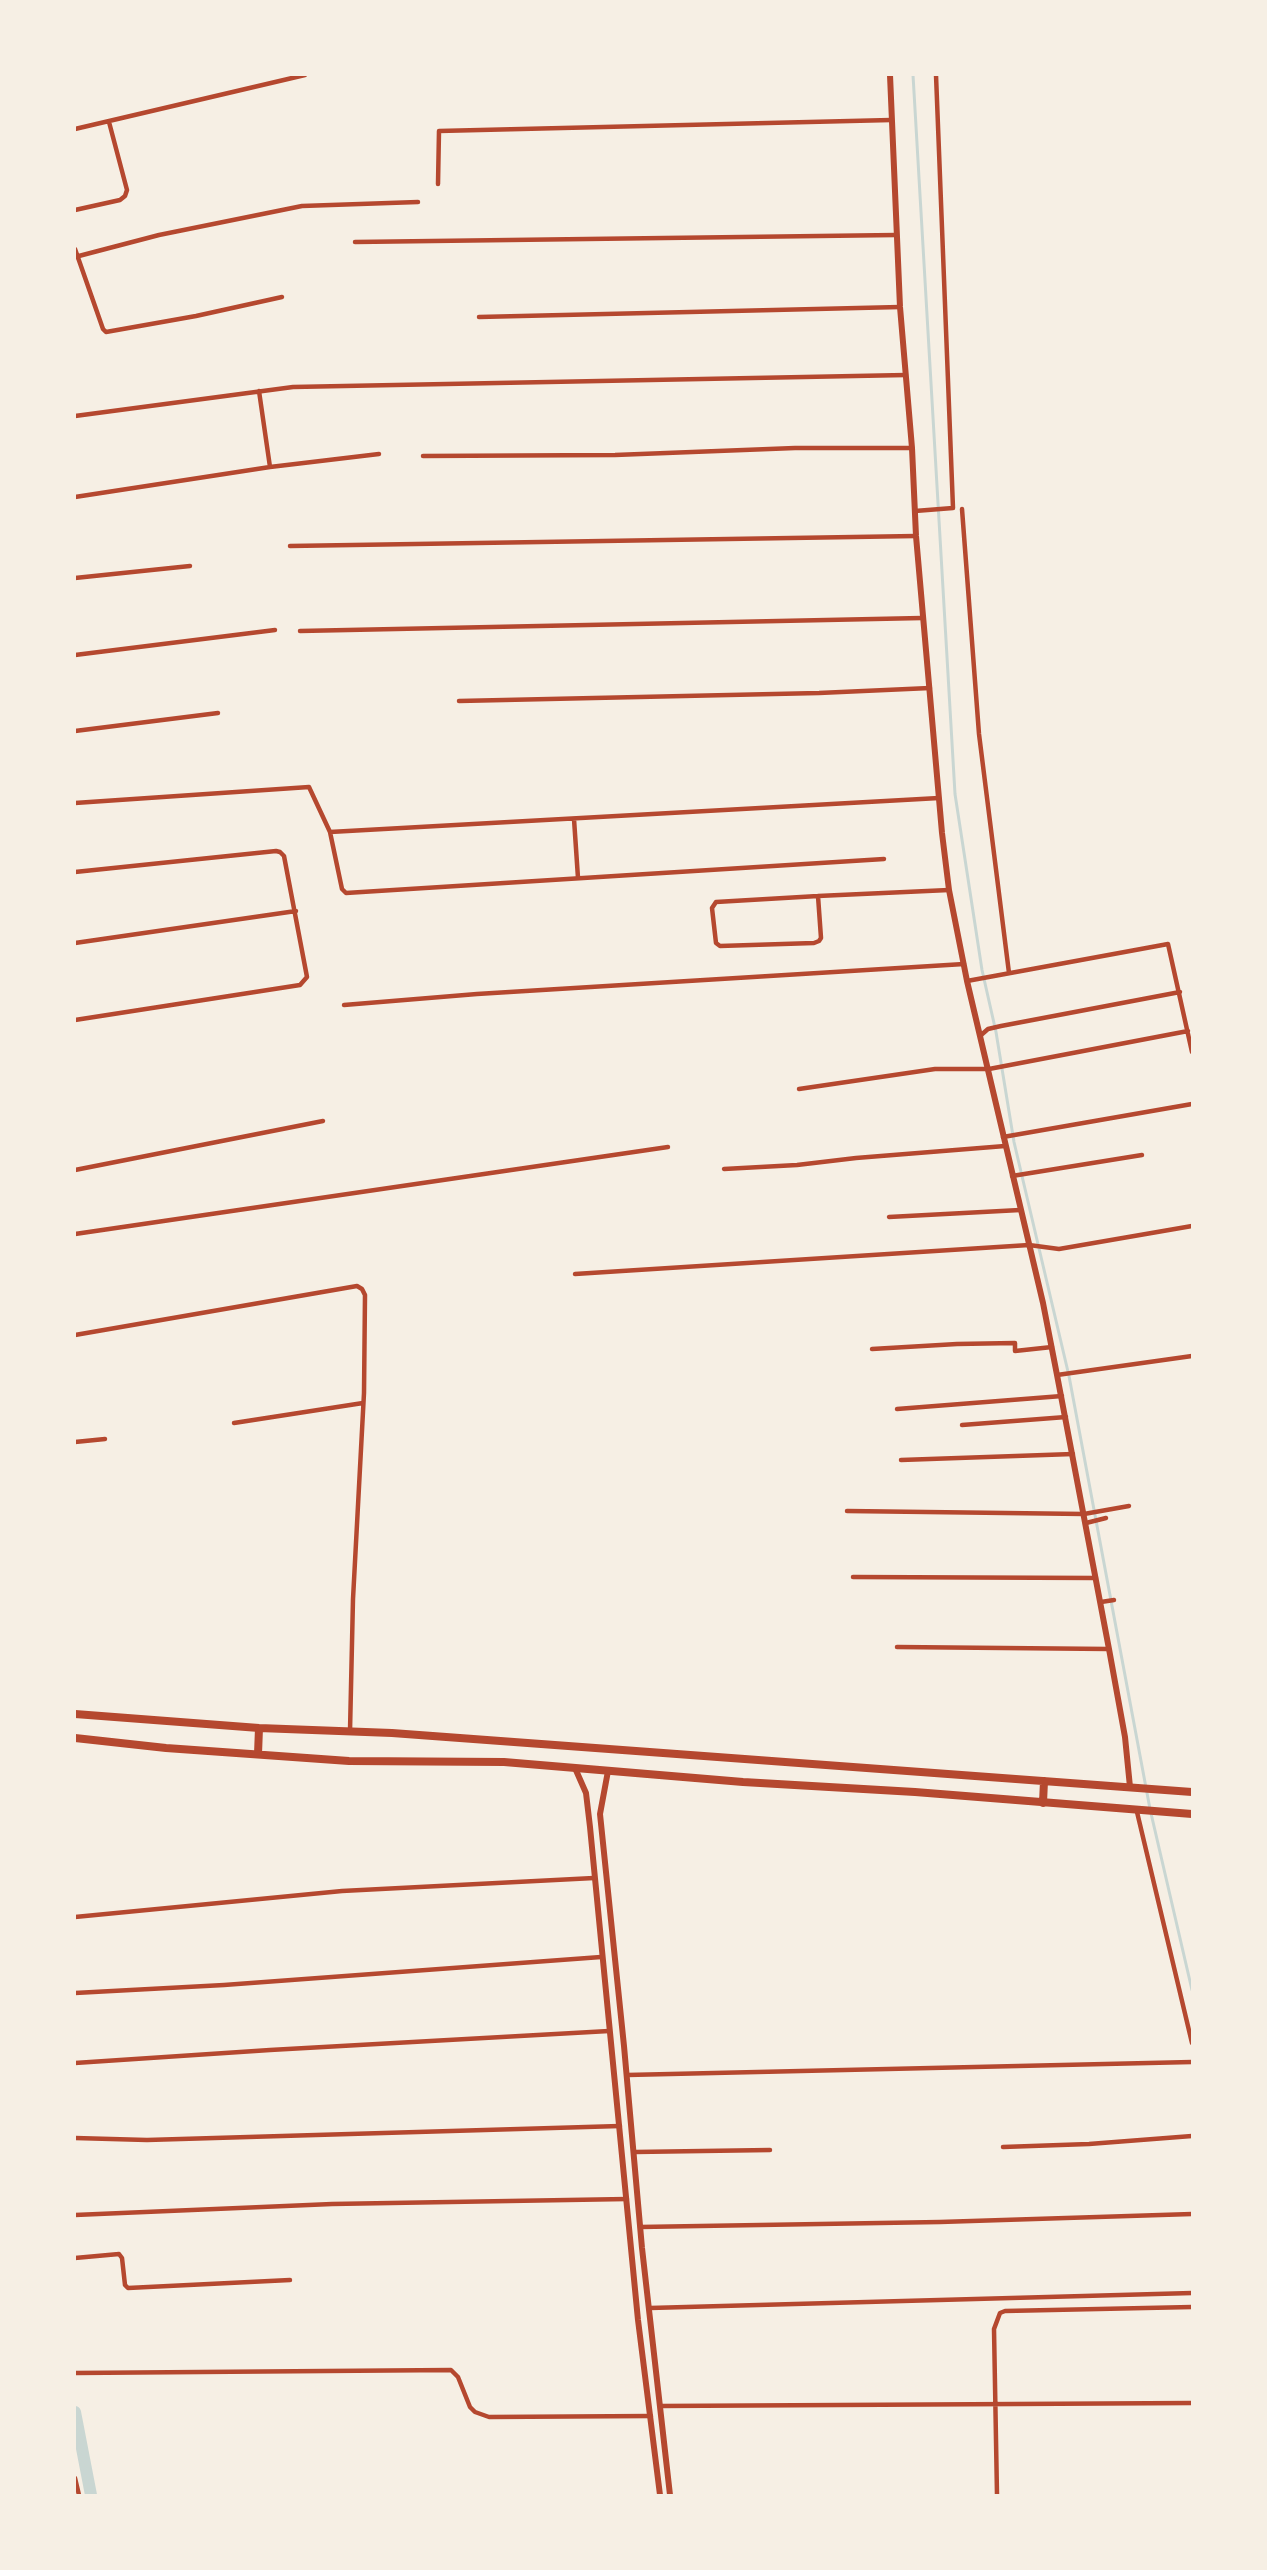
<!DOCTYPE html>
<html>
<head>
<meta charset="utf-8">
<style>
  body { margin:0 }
  #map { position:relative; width:1267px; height:2570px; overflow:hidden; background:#f6efe4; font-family:"Exo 2",sans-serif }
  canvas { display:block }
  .frame { position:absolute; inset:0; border:76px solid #f6efe4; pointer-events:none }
</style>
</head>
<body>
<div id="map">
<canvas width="1267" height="2570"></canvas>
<div class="frame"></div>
</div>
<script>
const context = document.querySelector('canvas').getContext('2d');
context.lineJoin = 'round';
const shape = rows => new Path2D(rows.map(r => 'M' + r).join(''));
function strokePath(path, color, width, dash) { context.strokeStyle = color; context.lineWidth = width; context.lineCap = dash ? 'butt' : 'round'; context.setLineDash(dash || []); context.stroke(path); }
strokePath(shape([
  [913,75,955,794,982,970,996,1032,1014,1142,1069,1376,1150,1809,1192,1990]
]), '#c9d6d2', 3);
strokePath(shape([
  [75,2412,91,2495]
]), '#c9d6d2', 12);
strokePath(shape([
  [75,129,305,75],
  [438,184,439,131,891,120],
  [75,210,120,200,125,196,127,190,109,122],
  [355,242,896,235],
  [75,249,103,329,106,332,196,316,282,297],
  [75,257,159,235,302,206,418,202],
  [479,317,900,307],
  [259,391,270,467],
  [75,416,293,387,906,375],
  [423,456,615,455,795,448,912,448],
  [75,497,270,467,379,454],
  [962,509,979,734,1009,973],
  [915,511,953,508,936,75],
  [290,546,916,536],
  [75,578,190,566],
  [300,631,922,618],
  [75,655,275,630],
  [459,701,819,693,930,688],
  [75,731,218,713],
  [75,803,309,787,330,832,342,889,346,893,884,859],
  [574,819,578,878],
  [330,832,939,798],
  [75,872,276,851,280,852,284,856,307,977,300,985,75,1020],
  [818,896,821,938,819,941,814,943,720,946,716,943,712,908,716,902,818,896,949,890],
  [75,943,296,911],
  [967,981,1168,944,1192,1052],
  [344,1005,477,994,964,964],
  [980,1036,988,1029,1001,1026,1180,992],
  [799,1089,935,1069,989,1069,1188,1031],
  [1003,1137,1192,1104],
  [724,1169,797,1165,856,1158,1005,1146],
  [75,1170,323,1121],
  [1012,1176,1142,1155],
  [889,1217,1020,1210],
  [75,1234,668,1147],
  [575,1274,1029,1245,1059,1249,1192,1226],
  [75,1335,357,1286,362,1289,365,1295,364,1393,353,1599,350,1731],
  [872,1349,957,1344,1015,1343,1015,1351,1052,1347],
  [1057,1375,1192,1356],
  [897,1409,1062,1396],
  [234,1423,363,1403],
  [962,1425,1066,1417],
  [75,1442,105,1439],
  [901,1460,1073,1454],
  [847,1511,1084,1514,1129,1506],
  [1086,1523,1106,1518],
  [853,1577,1096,1578],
  [1101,1602,1114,1600],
  [897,1647,1109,1649],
  [1137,1812,1192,2043],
  [75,1917,342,1891,594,1878],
  [75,1993,224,1985,601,1957],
  [75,2063,270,2050,609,2031],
  [627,2075,1192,2062],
  [75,2138,147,2140,620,2126],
  [1003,2147,1089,2144,1192,2136],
  [635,2152,770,2150],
  [75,2215,332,2204,627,2199],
  [640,2227,940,2222,1192,2214],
  [75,2258,119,2254,122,2258,125,2285,128,2288,290,2280],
  [650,2308,1192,2293],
  [75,2373,451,2370,458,2377,470,2407,475,2412,489,2417,651,2416],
  [661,2406,1192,2403],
  [75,2478,79,2495],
  [997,2495,994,2329,1000,2313,1005,2311,1192,2307]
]), '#b5482f', 4.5);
strokePath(shape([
  [890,75,900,307,912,448,916,536,942,833,949,890,967,981,1043,1303,1057,1375,1109,1649,1125,1737,1130,1787],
  [575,1768,586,1793,590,1827,638,2320,660,2495],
  [608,1771,600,1814,624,2046,642,2248,670,2495]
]), '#b5482f', 6);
strokePath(shape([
  [75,1714,259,1728,392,1733,1192,1792],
  [75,1738,166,1748,349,1761,504,1762,743,1782,915,1792,1192,1814],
  [258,1754,259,1728],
  [1043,1803,1044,1781]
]), '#b5482f', 8);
</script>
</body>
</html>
